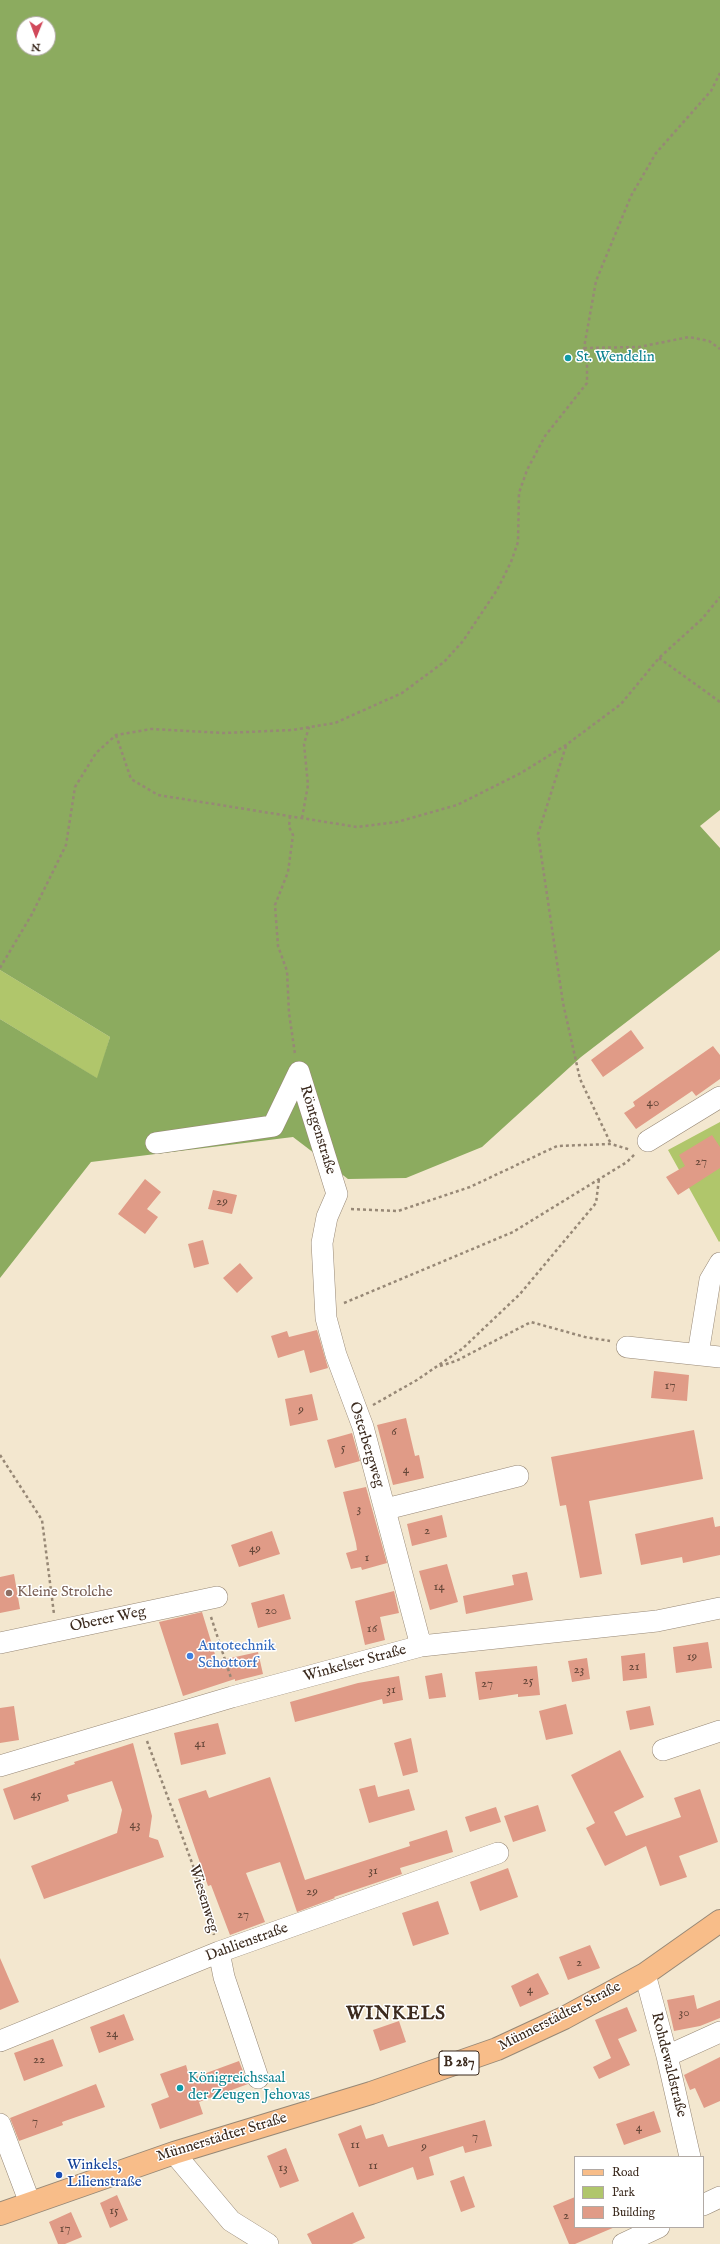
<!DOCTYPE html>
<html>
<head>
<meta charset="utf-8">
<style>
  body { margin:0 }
  #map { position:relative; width:720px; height:2244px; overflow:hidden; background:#f3e7cf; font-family:"IM FELL English",serif }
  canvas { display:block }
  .legend { position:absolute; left:574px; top:2156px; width:130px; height:72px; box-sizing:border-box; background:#fff; border:1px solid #b1aaa5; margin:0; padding:5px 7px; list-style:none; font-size:12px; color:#3b2a1e }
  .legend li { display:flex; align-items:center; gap:8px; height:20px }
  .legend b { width:20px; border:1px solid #b1aaa5 }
  .north { position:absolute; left:16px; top:16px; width:40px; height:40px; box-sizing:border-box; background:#fff; border:1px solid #b1aaa5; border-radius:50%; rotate:181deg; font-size:11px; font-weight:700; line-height:16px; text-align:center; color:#3b2a1e }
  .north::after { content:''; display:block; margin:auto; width:14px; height:18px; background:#d1495b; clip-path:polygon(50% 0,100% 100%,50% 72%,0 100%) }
</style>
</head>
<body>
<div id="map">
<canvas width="720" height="2244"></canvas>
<ul class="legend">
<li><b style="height:5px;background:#f8bd89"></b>Road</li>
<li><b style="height:11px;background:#b0c66b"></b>Park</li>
<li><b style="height:11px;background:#e09b87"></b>Building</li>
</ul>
<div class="north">N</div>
</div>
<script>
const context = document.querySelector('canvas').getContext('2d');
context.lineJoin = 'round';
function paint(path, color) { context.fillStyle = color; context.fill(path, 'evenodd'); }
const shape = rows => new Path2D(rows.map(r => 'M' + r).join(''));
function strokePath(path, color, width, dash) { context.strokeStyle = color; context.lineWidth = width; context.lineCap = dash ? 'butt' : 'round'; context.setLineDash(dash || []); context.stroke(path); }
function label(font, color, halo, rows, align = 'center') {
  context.font = font + ' "IM FELL English",serif'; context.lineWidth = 3; context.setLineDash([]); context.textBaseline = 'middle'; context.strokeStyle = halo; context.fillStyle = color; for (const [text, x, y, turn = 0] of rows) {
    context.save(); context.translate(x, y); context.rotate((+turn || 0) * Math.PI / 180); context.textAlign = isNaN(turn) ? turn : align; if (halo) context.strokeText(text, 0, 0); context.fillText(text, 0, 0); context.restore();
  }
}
paint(shape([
  [0,970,110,1037,98,1079,0,1019],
  [720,1122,720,1241,719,1242,668,1150]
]), '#b0c66b');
paint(shape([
  [0,0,720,0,720,810,700,826,720,848,720,950,581,1057,482,1147,406,1178,348,1179,293,1137,91,1162,0,1278,0,1019,97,1078,110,1037,0,970],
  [24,24,48,24,48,48,24,48]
]), '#8cab5f');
paint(shape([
  [631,1030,644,1048,603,1077,591,1060],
  [713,1046,720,1055,720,1079,696,1096,692,1091,636,1129,624,1113,635,1106,633,1102],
  [712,1135,720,1147,720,1168,678,1195,666,1177,685,1166,679,1155],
  [145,1179,161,1192,147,1209,158,1217,145,1234,118,1214],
  [213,1190,237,1195,232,1214,208,1209],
  [203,1240,209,1264,194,1268,188,1244],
  [240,1263,253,1278,237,1293,223,1278],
  [317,1330,328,1368,310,1373,304,1350,278,1358,271,1336,287,1331,289,1337],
  [654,1371,689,1375,687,1401,651,1398],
  [312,1394,318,1420,290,1426,285,1399],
  [406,1418,415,1456,419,1455,424,1478,393,1485,377,1425],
  [694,1430,703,1479,589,1501,602,1574,580,1578,566,1505,560,1506,551,1457],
  [352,1433,360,1461,335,1468,327,1440],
  [366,1487,387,1563,362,1570,361,1567,351,1569,346,1553,357,1550,356,1543,343,1492],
  [442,1515,447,1537,412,1546,407,1524],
  [713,1517,715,1527,720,1526,720,1555,683,1563,682,1557,641,1565,635,1534],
  [272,1531,280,1554,239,1567,231,1545],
  [447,1564,458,1602,430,1610,419,1571],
  [527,1572,533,1600,466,1614,463,1596,514,1585,512,1575],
  [14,1574,20,1609,0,1613,0,1577],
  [394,1591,399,1613,380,1617,385,1640,365,1645,355,1601],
  [284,1594,291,1619,258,1628,251,1603],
  [202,1612,217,1661,258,1652,263,1674,235,1681,235,1679,183,1696,159,1622],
  [708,1642,712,1668,676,1673,673,1647],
  [645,1653,647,1678,623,1681,621,1656],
  [587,1658,590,1679,572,1682,568,1661],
  [537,1666,540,1695,518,1697,518,1694,479,1700,475,1672],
  [442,1673,446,1697,429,1699,425,1676],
  [399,1676,403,1700,383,1704,382,1699,295,1722,290,1702,358,1683],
  [566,1704,573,1734,546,1740,539,1711],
  [14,1706,19,1740,0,1743,0,1708],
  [650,1706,654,1725,630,1730,626,1711],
  [218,1723,226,1754,181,1765,174,1733],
  [411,1738,418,1772,403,1776,394,1743],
  [133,1743,152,1816,149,1837,158,1840,164,1857,44,1899,31,1866,117,1833,122,1810,112,1781,67,1795,69,1801,14,1820,3,1789,75,1764,74,1762],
  [620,1750,644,1797,614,1812,626,1836,681,1817,674,1798,700,1789,718,1842,679,1856,687,1877,660,1886,646,1846,605,1866,586,1828,595,1823,571,1775],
  [270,1777,305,1880,410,1846,409,1842,447,1830,453,1852,400,1868,402,1874,334,1897,335,1898,297,1912,280,1862,246,1873,265,1922,230,1935,211,1885,208,1886,178,1799,206,1790,209,1798],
  [375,1785,378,1797,409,1789,415,1810,369,1823,359,1789],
  [538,1805,546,1831,513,1842,504,1816],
  [496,1807,501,1822,470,1832,465,1817],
  [508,1868,518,1897,480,1911,470,1882],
  [438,1901,449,1934,413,1946,402,1913],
  [590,1945,600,1968,568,1980,559,1957],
  [0,1958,19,2002,0,2010],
  [538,1973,549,1994,520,2007,511,1986],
  [694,1995,697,2009,720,2000,720,2018,700,2026,674,2031,667,2000],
  [627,2007,637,2031,618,2039,630,2065,599,2079,593,2067,611,2058,595,2020],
  [124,2014,134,2040,99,2053,90,2027],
  [399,2021,406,2042,380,2051,373,2030],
  [53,2039,63,2066,24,2081,14,2053],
  [720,2057,720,2101,704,2108,695,2088,690,2090,684,2075],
  [239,2061,248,2084,199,2102,203,2114,160,2129,151,2104,169,2097,160,2074,186,2065,190,2079],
  [96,2084,105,2107,62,2122,63,2125,19,2141,10,2118],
  [654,2111,661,2132,624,2145,616,2124],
  [485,2120,492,2146,465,2153,463,2146,429,2157,434,2175,417,2180,413,2167,359,2187,338,2134,361,2125,366,2139,383,2134,388,2147],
  [286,2148,299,2181,280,2188,267,2156],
  [464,2176,475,2207,461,2212,450,2181],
  [117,2195,128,2220,110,2228,100,2203],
  [575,2197,575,2227,615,2227,575,2244,569,2244,553,2206],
  [71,2212,82,2237,65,2244,58,2244,49,2222],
  [353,2212,365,2238,352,2244,312,2244,307,2234]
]), '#e09b87');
const minor = shape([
  [648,1141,720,1097],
  [156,1143,273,1126,299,1072,337,1194,327,1217,322,1243,326,1318,336,1355,363,1427,421,1646],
  [627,1347,720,1357],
  [698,1354,710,1280,720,1263],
  [386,1509,518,1476],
  [0,1643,217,1597],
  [663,1750,720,1731],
  [0,1766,232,1697,421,1646,657,1621,720,1608],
  [219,1952,224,1977,258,2078],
  [645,1974,667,2056,690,2157],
  [0,2041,219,1952,498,1853],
  [667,2056,720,2032],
  [0,2124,30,2203],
  [174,2153,231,2221,268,2244],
  [703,2205,720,2197],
  [623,2244,659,2227]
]);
const major = shape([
  [0,2214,174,2153,371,2093,497,2049,564,2018,645,1974,720,1921]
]);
strokePath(minor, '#978876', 22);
strokePath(major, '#978876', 24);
strokePath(shape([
  [584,348,639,347,689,337,709,341,720,349],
  [659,658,720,702],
  [116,735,131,779,158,795,357,827,397,822,457,805,521,773,566,745,621,704,659,658,702,619,720,597],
  [566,746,538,834,563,1003,580,1079,611,1144],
  [290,816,289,827,293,835,288,872,275,905,278,946,287,971,289,1013,295,1054],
  [302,818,308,785,304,744,309,727],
  [0,968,32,914,66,845,75,787,96,753,116,735,151,729,224,733,292,730,335,723,402,693,444,662,463,641,497,590,511,562,518,542,519,493,527,470,545,436,587,383,587,363,584,348,596,281,631,196,656,153,711,91,720,73],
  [351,1209,398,1211,470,1187,557,1146,611,1144,631,1150],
  [344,1303,513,1232,627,1162,636,1153],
  [440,1366,456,1361,531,1322,585,1337,610,1341],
  [373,1405,417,1380,462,1349,520,1294,596,1203,599,1179],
  [0,1455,42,1520,54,1614],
  [211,1617,231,1678],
  [147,1741,195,1871,214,1935]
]), '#978876', 2.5, [3, 3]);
strokePath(minor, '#fff', 21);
strokePath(major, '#f8bd89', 22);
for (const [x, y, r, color] of [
  [568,358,4,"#0f9aa8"],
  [9,1593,4,"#8d6e63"],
  [190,1656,4,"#3f7fe0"],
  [180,2088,4,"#0f9aa8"],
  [59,2175,4,"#1a4fb4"]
]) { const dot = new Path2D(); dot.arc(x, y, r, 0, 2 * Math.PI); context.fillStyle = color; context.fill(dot); strokePath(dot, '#fff', 1.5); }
label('13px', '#644638', null, [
  ["40",653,1103],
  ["27",701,1162],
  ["29",222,1202],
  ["17",670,1386],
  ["9",301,1410],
  ["6",394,1432],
  ["5",343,1448],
  ["4",406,1470],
  ["3",359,1509],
  ["2",427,1531],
  ["49",255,1549],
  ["1",367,1558],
  ["14",439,1587],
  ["20",271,1611],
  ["16",372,1629],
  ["19",692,1657],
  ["21",634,1667],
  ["23",579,1670],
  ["25",528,1681],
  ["27",487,1684],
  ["31",391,1690],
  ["41",200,1744],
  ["45",36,1795],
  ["43",135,1825],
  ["31",373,1871],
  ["29",312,1892],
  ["27",243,1915],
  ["2",579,1963],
  ["4",530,1990],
  ["30",684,2013],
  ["24",112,2034],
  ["22",39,2060],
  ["7",35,2122],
  ["4",639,2128],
  ["7",475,2137],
  ["11",355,2145],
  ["9",424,2147],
  ["11",373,2166],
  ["13",283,2168],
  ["15",114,2211],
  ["2",566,2216],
  ["17",65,2229]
]);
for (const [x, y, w] of [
  [459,2063,40]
]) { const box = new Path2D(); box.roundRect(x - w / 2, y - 12, w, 24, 3); context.fillStyle = '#fff'; context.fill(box); strokePath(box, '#3b2a1e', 1); }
label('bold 14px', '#3b2a1e', null, [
  ["B 287",459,2063]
]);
label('15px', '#0d838f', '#fff', [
  ["St. Wendelin",576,358],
  ["Königreichssaal",188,2079],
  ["der Zeugen Jehovas",188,2096]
], 'left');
label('15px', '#3b2a1e', '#fff', [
  ["Röntgenstraße",317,1130,73],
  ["Osterbergweg",366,1445,73],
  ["Oberer Weg",108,1620,-12],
  ["Winkelser Straße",355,1664,-15],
  ["Wiesenweg",203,1899,73],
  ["Dahlienstraße",247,1943,-20],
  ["Münnerstädter Straße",560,2017,-27],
  ["Rohdewaldstraße",668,2065,76],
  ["Münnerstädter Straße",222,2138,-17]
]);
label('15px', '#785e54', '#fff', [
  ["Kleine Strolche",17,1593]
], 'left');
label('15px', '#366cbe', '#fff', [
  ["Autotechnik",198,1647],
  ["Schottorf",198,1664]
], 'left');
label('15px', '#164399', '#fff', [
  ["Winkels,",67,2166],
  ["Lilienstraße",67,2183]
], 'left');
context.letterSpacing = '1px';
label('bold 19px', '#3b2a1e', '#fff', [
  ["WINKELS",396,2015]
]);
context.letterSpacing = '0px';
</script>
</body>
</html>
